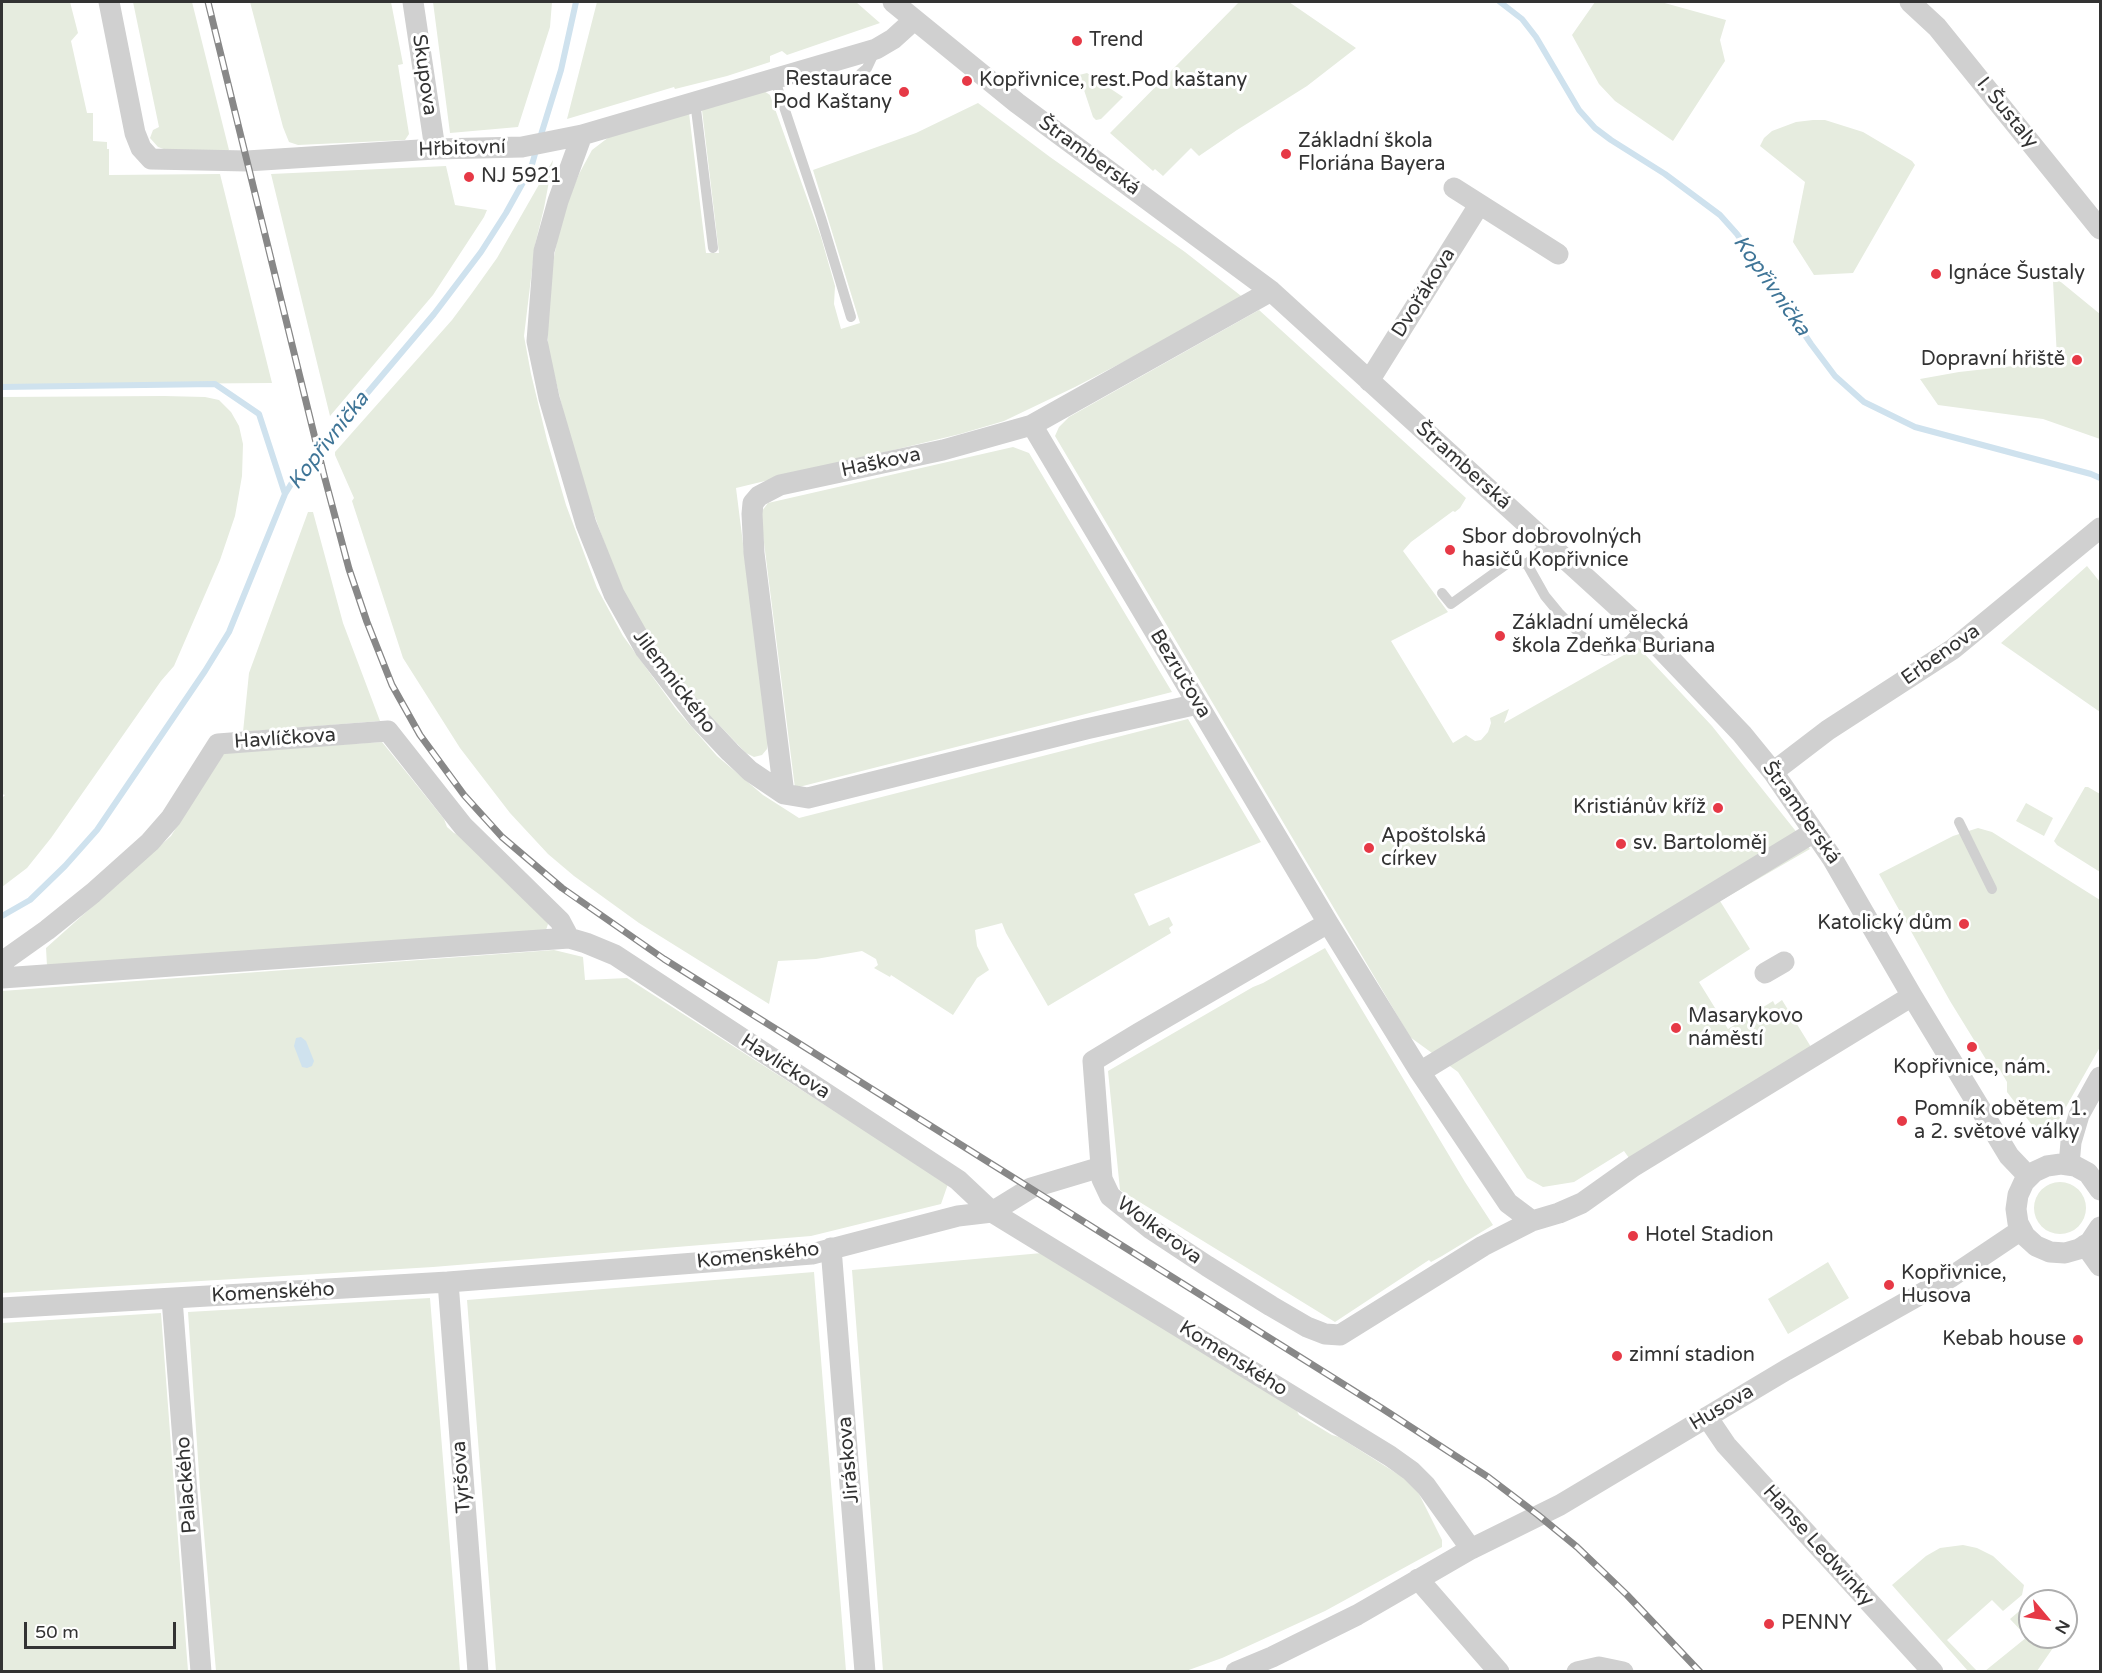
<!DOCTYPE html>
<html>
<head>
<meta charset="utf-8">
<style>
  body { margin:0 }
  #map { position:relative; width:2102px; height:1673px; overflow:hidden; background:#fff; font-family:"Varela Round",sans-serif }
  canvas { display:block }
  .frame { position:absolute; inset:0; border:3px solid #333; pointer-events:none }
  .north { position:absolute; left:2018px; top:1589px; width:60px; height:60px; box-sizing:border-box; background:#fff; border:2px solid #adadad; border-radius:50%; rotate:119deg; font-size:16px; font-weight:700; line-height:24px; text-align:center; color:#333 }
  .north::after { content:''; display:block; margin:auto; width:21px; height:27px; background:#e63946; clip-path:polygon(50% 0,100% 100%,50% 72%,0 100%) }
  .scale { position:absolute; left:24px; top:1622px; width:152px; height:27px; box-sizing:border-box; border:3px solid #333; border-top:0; padding-left:8px; font-size:18px; line-height:21px; white-space:nowrap; color:#333; -webkit-text-stroke:4px #fff; paint-order:stroke }
</style>
</head>
<body>
<div id="map">
<canvas width="2102" height="1673"></canvas>
<div class="frame"></div>
<div class="north">N</div>
<div class="scale">50 m</div>
</div>
<script>
const context = document.querySelector('canvas').getContext('2d');
context.lineJoin = 'round';
function paint(path, color) { context.fillStyle = color; context.fill(path, 'evenodd'); }
const shape = rows => new Path2D(rows.map(r => 'M' + r).join(''));
function strokePath(path, color, width, dash) { context.strokeStyle = color; context.lineWidth = width; context.lineCap = dash ? 'butt' : 'round'; context.setLineDash(dash || []); context.stroke(path); }
function label(font, color, halo, rows, align = 'center') {
  context.font = font + ' "Varela Round",sans-serif'; context.lineWidth = 6; context.setLineDash([]); context.textBaseline = 'middle'; context.strokeStyle = halo; context.fillStyle = color; for (const [text, x, y, turn = 0] of rows) {
    context.save(); context.translate(x, y); context.rotate((+turn || 0) * Math.PI / 180); context.textAlign = isNaN(turn) ? turn : align; if (halo) context.strokeText(text, 0, 0); context.fillText(text, 0, 0); context.restore();
  }
}
paint(shape([
  [2,2,70,2,78,33,71,41,87,113,93,113,93,141,107,142,107,149,109,149,109,175,220,174,272,383,2,385],
  [133,2,192,2,229,150,220,153,175,153,158,147,150,138,153,130,159,127],
  [250,2,391,2,403,64,398,65,409,134,405,140,298,145,289,142,283,127],
  [433,2,552,2,550,27,518,127,450,133],
  [597,2,856,2,880,23,787,55,782,51,770,56,770,62,727,76,675,89,674,87,567,119],
  [1239,2,1289,2,1356,48,1307,86,1237,130,1199,156,1191,148,1163,176,1155,169,1153,171,1110,133],
  [1595,2,1661,2,1726,20,1720,40,1725,61,1673,141,1615,101,1599,84,1572,35],
  [1087,73,1123,97,1101,119,1096,120,1093,117,1079,75],
  [764,91,770,95,821,237,835,286,834,304,841,329,860,323,813,170,916,133,978,103,1050,157,1185,252,1245,299,1075,387,1004,421,960,434,736,488,768,742,767,749,762,755,754,757,746,753,698,703,650,639,621,590,576,463,548,349,548,326,551,273,558,236,568,200,579,174,592,150,609,137,689,113,706,253,719,253,702,110],
  [1813,120,1825,120,1863,132,1912,161,1915,165,1853,273,1814,275,1793,242,1805,182,1760,146,1764,138,1772,131,1796,122],
  [553,160,544,208,535,245,524,336,531,374,547,440,566,505,597,588,623,636,676,709,717,756,763,795,799,818,1188,719,1261,842,1134,894,1149,926,1169,917,1173,925,1169,928,1171,933,1048,1006,1006,933,1002,923,975,930,977,946,989,970,977,978,953,1015,891,975,890,977,874,968,878,965,876,959,862,951,816,959,778,961,769,1004,639,923,574,876,548,854,510,813,460,748,403,658,352,501,354,498,335,455,335,452,452,320,472,293,497,258],
  [446,166,455,205,487,210,484,217,433,295,330,416,271,174],
  [2056,278,2100,314,2100,439,2043,419,1938,405,1920,379,1959,372,2049,362,2057,358,2053,281],
  [1259,310,1466,498,1460,508,1455,512,1453,511,1411,542,1403,551,1448,612,1391,641,1453,743,1466,735,1475,741,1481,740,1488,732,1491,723,1490,718,1509,709,1504,723,1638,647,1712,726,1810,849,1720,901,1750,949,1699,982,1728,1029,1773,1001,1775,1005,1782,1000,1811,1047,1629,1158,1624,1151,1574,1182,1543,1187,1527,1178,1458,1072,1410,1037,1055,436,1059,427,1069,417],
  [164,396,205,397,219,400,231,412,239,426,243,444,242,476,235,516,220,560,174,666,161,681,51,838,27,868,2,887,2,798,5,795,2,794,2,397],
  [1013,447,1029,453,1172,692,795,788,761,519,762,511,768,503],
  [308,512,313,512,343,623,380,721,243,732,249,673],
  [2087,566,2100,582,2100,712,2001,643],
  [382,742,444,819,447,827,454,833,461,836,547,919,548,924,546,930,47,966,46,948,171,836,223,752],
  [2085,787,2088,787,2100,794,2100,872,2057,845,2054,841],
  [2026,803,2053,818,2044,836,2016,821],
  [1978,828,1992,832,2100,900,2100,1047,2049,1137,2035,1129,2007,1092,2007,1082,2000,1070,1990,1066,1950,1001,1879,874,1953,836],
  [1325,948,1465,1182,1493,1225,1442,1256,1431,1262,1429,1260,1335,1322,1120,1190,1108,1071,1253,987,1263,983],
  [554,950,583,957,585,980,627,978,948,1184,941,1204,811,1236,433,1267,2,1293,2,991],
  '2034 1208a26 26 0 1 1 52 0a26 26 0 1 1-52 0Z',
  [1042,1253,1296,1409,1299,1415,1332,1435,1339,1437,1404,1478,1417,1490,1442,1540,1442,1547,1325,1611,1222,1658,1186,1671,883,1671,852,1270],
  [1828,1262,1849,1298,1788,1334,1768,1299],
  [814,1272,846,1671,496,1671,467,1300],
  [430,1298,460,1671,216,1671,200,1488,188,1312],
  [161,1313,188,1671,2,1671,2,1323],
  [1963,1545,1977,1548,1993,1556,2024,1585,2022,1595,2003,1611,1992,1600,1947,1640,1977,1671,1968,1671,1892,1585,1926,1556,1940,1548],
  [2030,1602,2030,1637,2059,1637,2055,1645,2037,1671,1985,1671,2027,1637,2010,1619]
]), '#e6ecdf');
paint(shape([
  [301,1037,306,1041,314,1061,312,1066,307,1068,302,1067,294,1046,296,1038]
]), '#cfe2ee');
strokePath(shape([
  [1500,2,1522,19,1536,37,1579,110,1595,128,1611,140,1665,174,1720,215,1737,234,1811,344,1835,376,1864,402,1915,427,2091,474,2100,478],
  [540,138,561,70,576,2],
  [2,387,215,384,259,414,285,494],
  [2,916,30,900,65,866,97,830,205,671,229,632,285,494,293,481,434,314,481,252,506,213,531,168,537,147]
]), '#cfe2ee', 6);
strokePath(shape([
  [861,73,867,68,875,51],
  [774,77,821,218,851,317],
  [695,101,713,248],
  [1527,564,1545,596,1559,613,1593,647,1605,651,1613,650,1630,640,1641,628],
  [1442,593,1451,604,1511,561,1527,564,1548,542],
  [1959,822,1992,889]
]), '#d0d0d0', 10);
strokePath(shape([
  [109,2,135,133,141,148,151,159,247,161,435,149,522,147,582,135,876,49,893,39,914,20],
  [413,2,435,149],
  [893,2,1017,103,1271,291,1641,628,1742,734,1773,772,1832,858,1912,996,2009,1156,2029,1177],
  [1910,2,1937,27,2100,229],
  [582,135,558,201,544,251,537,341,549,398,586,524,614,594,645,649,699,719,730,752,750,771,784,794,808,798,1086,729,1198,704],
  [1454,188,1558,254],
  [1369,381,1479,205],
  [1032,425,1328,923,1420,1072,1508,1203,1532,1221],
  [1773,772,1828,730,1953,649,2100,528],
  [784,794,754,553,752,514,753,503,759,496,780,485,943,450,1032,425,1271,291],
  [1328,923,1139,1033,1093,1061,1102,1179,1110,1196,1151,1229,1207,1266,1271,1306,1307,1327,1325,1334,1340,1335,1483,1246,1532,1221,1559,1213,1582,1203,1634,1166,1912,996],
  [2,962,47,930,93,893,150,842,171,818,218,744,388,731,463,826,560,921,569,938],
  [1765,973,1784,962],
  [2,978,569,938,586,943,615,955,958,1180,992,1212,1390,1456,1411,1471,1426,1486,1471,1549],
  [1420,1072,1814,832],
  [2069,1165,2071,1142,2079,1115,2100,1077],
  [2100,1190,2088,1173,2075,1166,2061,1164,2047,1166,2034,1172,2024,1182,2018,1195,2016,1209,2018,1223,2025,1236,2036,1246,2050,1252,2065,1253,2079,1249,2090,1242,2100,1227],
  [2085,1245,2100,1266],
  [831,1248,865,1672],
  [448,1282,478,1672],
  [172,1299,201,1672],
  [2,1308,448,1282,812,1254,958,1216,992,1212,1031,1188,1101,1167],
  [1707,1417,1726,1445,1933,1672],
  [1418,1579,1499,1672],
  [1236,1672,1272,1657,1357,1615,1471,1549,1560,1505,1786,1370,1951,1277,2021,1230],
  [1577,1672,1599,1667,1623,1672]
]), '#d0d0d0', 21);
const rail = shape([
  [208,2,324,475,349,569,367,622,392,685,420,735,464,795,502,837,562,888,664,959,1383,1409,1488,1477,1538,1515,1577,1547,1627,1595,1700,1672]
]);
strokePath(rail, '#888', 7);
strokePath(rail, '#fff', 4.5, [14]);
for (const [x, y, r, color] of [
  [1077,41,6,"#e63946"],
  [967,81,6,"#e63946"],
  [904,92,6,"#e63946"],
  [1286,154,6,"#e63946"],
  [469,177,6,"#e63946"],
  [1936,274,6,"#e63946"],
  [2077,360,6,"#e63946"],
  [1450,550,6,"#e63946"],
  [1500,636,6,"#e63946"],
  [1718,808,6,"#e63946"],
  [1621,844,6,"#e63946"],
  [1369,848,6,"#e63946"],
  [1964,924,6,"#e63946"],
  [1676,1028,6,"#e63946"],
  [1972,1047,6,"#e63946"],
  [1902,1121,6,"#e63946"],
  [1633,1236,6,"#e63946"],
  [1889,1285,6,"#e63946"],
  [2078,1340,6,"#e63946"],
  [1617,1356,6,"#e63946"],
  [1769,1624,6,"#e63946"]
]) { const dot = new Path2D(); dot.arc(x, y, r, 0, 2 * Math.PI); context.fillStyle = color; context.fill(dot); strokePath(dot, '#fff', 2); }
label('20px', '#333', '#fff', [
  ["Trend",1089,41],
  ["Restaurace",892,80,"right"],
  ["Pod Kaštany",892,103,"right"],
  ["Kopřivnice, rest.Pod kaštany",979,81],
  ["Základní škola",1298,142],
  ["Floriána Bayera",1298,165],
  ["NJ 5921",481,177],
  ["Ignáce Šustaly",1948,274],
  ["Dopravní hřiště",2065,360,"right"],
  ["Sbor dobrovolných",1462,538],
  ["hasičů Kopřivnice",1462,561],
  ["Základní umělecká",1512,624],
  ["škola Zdeňka Buriana",1512,647],
  ["Kristiánův kříž",1706,808,"right"],
  ["Apoštolská",1381,837],
  ["církev",1381,860],
  ["sv. Bartoloměj",1633,844],
  ["Katolický dům",1952,924,"right"],
  ["Masarykovo",1688,1017],
  ["náměstí",1688,1040],
  ["Kopřivnice, nám.",1972,1068,"center"],
  ["Pomník obětem 1.",1914,1110],
  ["a 2. světové války",1914,1133],
  ["Hotel Stadion",1645,1236],
  ["Kopřivnice,",1901,1274],
  ["Husova",1901,1297],
  ["Kebab house",2066,1340,"right"],
  ["zimní stadion",1629,1356],
  ["PENNY",1781,1624]
], 'left');
label('20px', '#333', '#fff', [
  ["Skupova",424,75,82],
  ["I. Šustaly",2007,113,51],
  ["Hřbitovní",462,149,-2],
  ["Štramberská",1089,156,36],
  ["Dvořákova",1424,293,-58],
  ["Haškova",881,463,-12],
  ["Štramberská",1463,466,42],
  ["Erbenova",1941,655,-35],
  ["Bezručova",1180,674,59],
  ["Jilemnického",674,682,53],
  ["Havlíčkova",285,739,-4],
  ["Štramberská",1801,813,55],
  ["Havlíčkova",785,1067,33],
  ["Wolkerova",1159,1231,36],
  ["Komenského",758,1256,-6],
  ["Komenského",273,1293,-3],
  ["Komenského",1233,1359,32],
  ["Husova",1722,1408,-31],
  ["Jiráskova",849,1460,-95],
  ["Tyršova",462,1477,-94],
  ["Palackého",187,1485,-94],
  ["Hanse Ledwinky",1818,1546,48]
]);
label('italic 21px', '#3f7597', '#fff', [
  ["Kopřivnička",1771,286,55],
  ["Kopřivnička",329,441,-52]
]);
</script>
</body>
</html>
